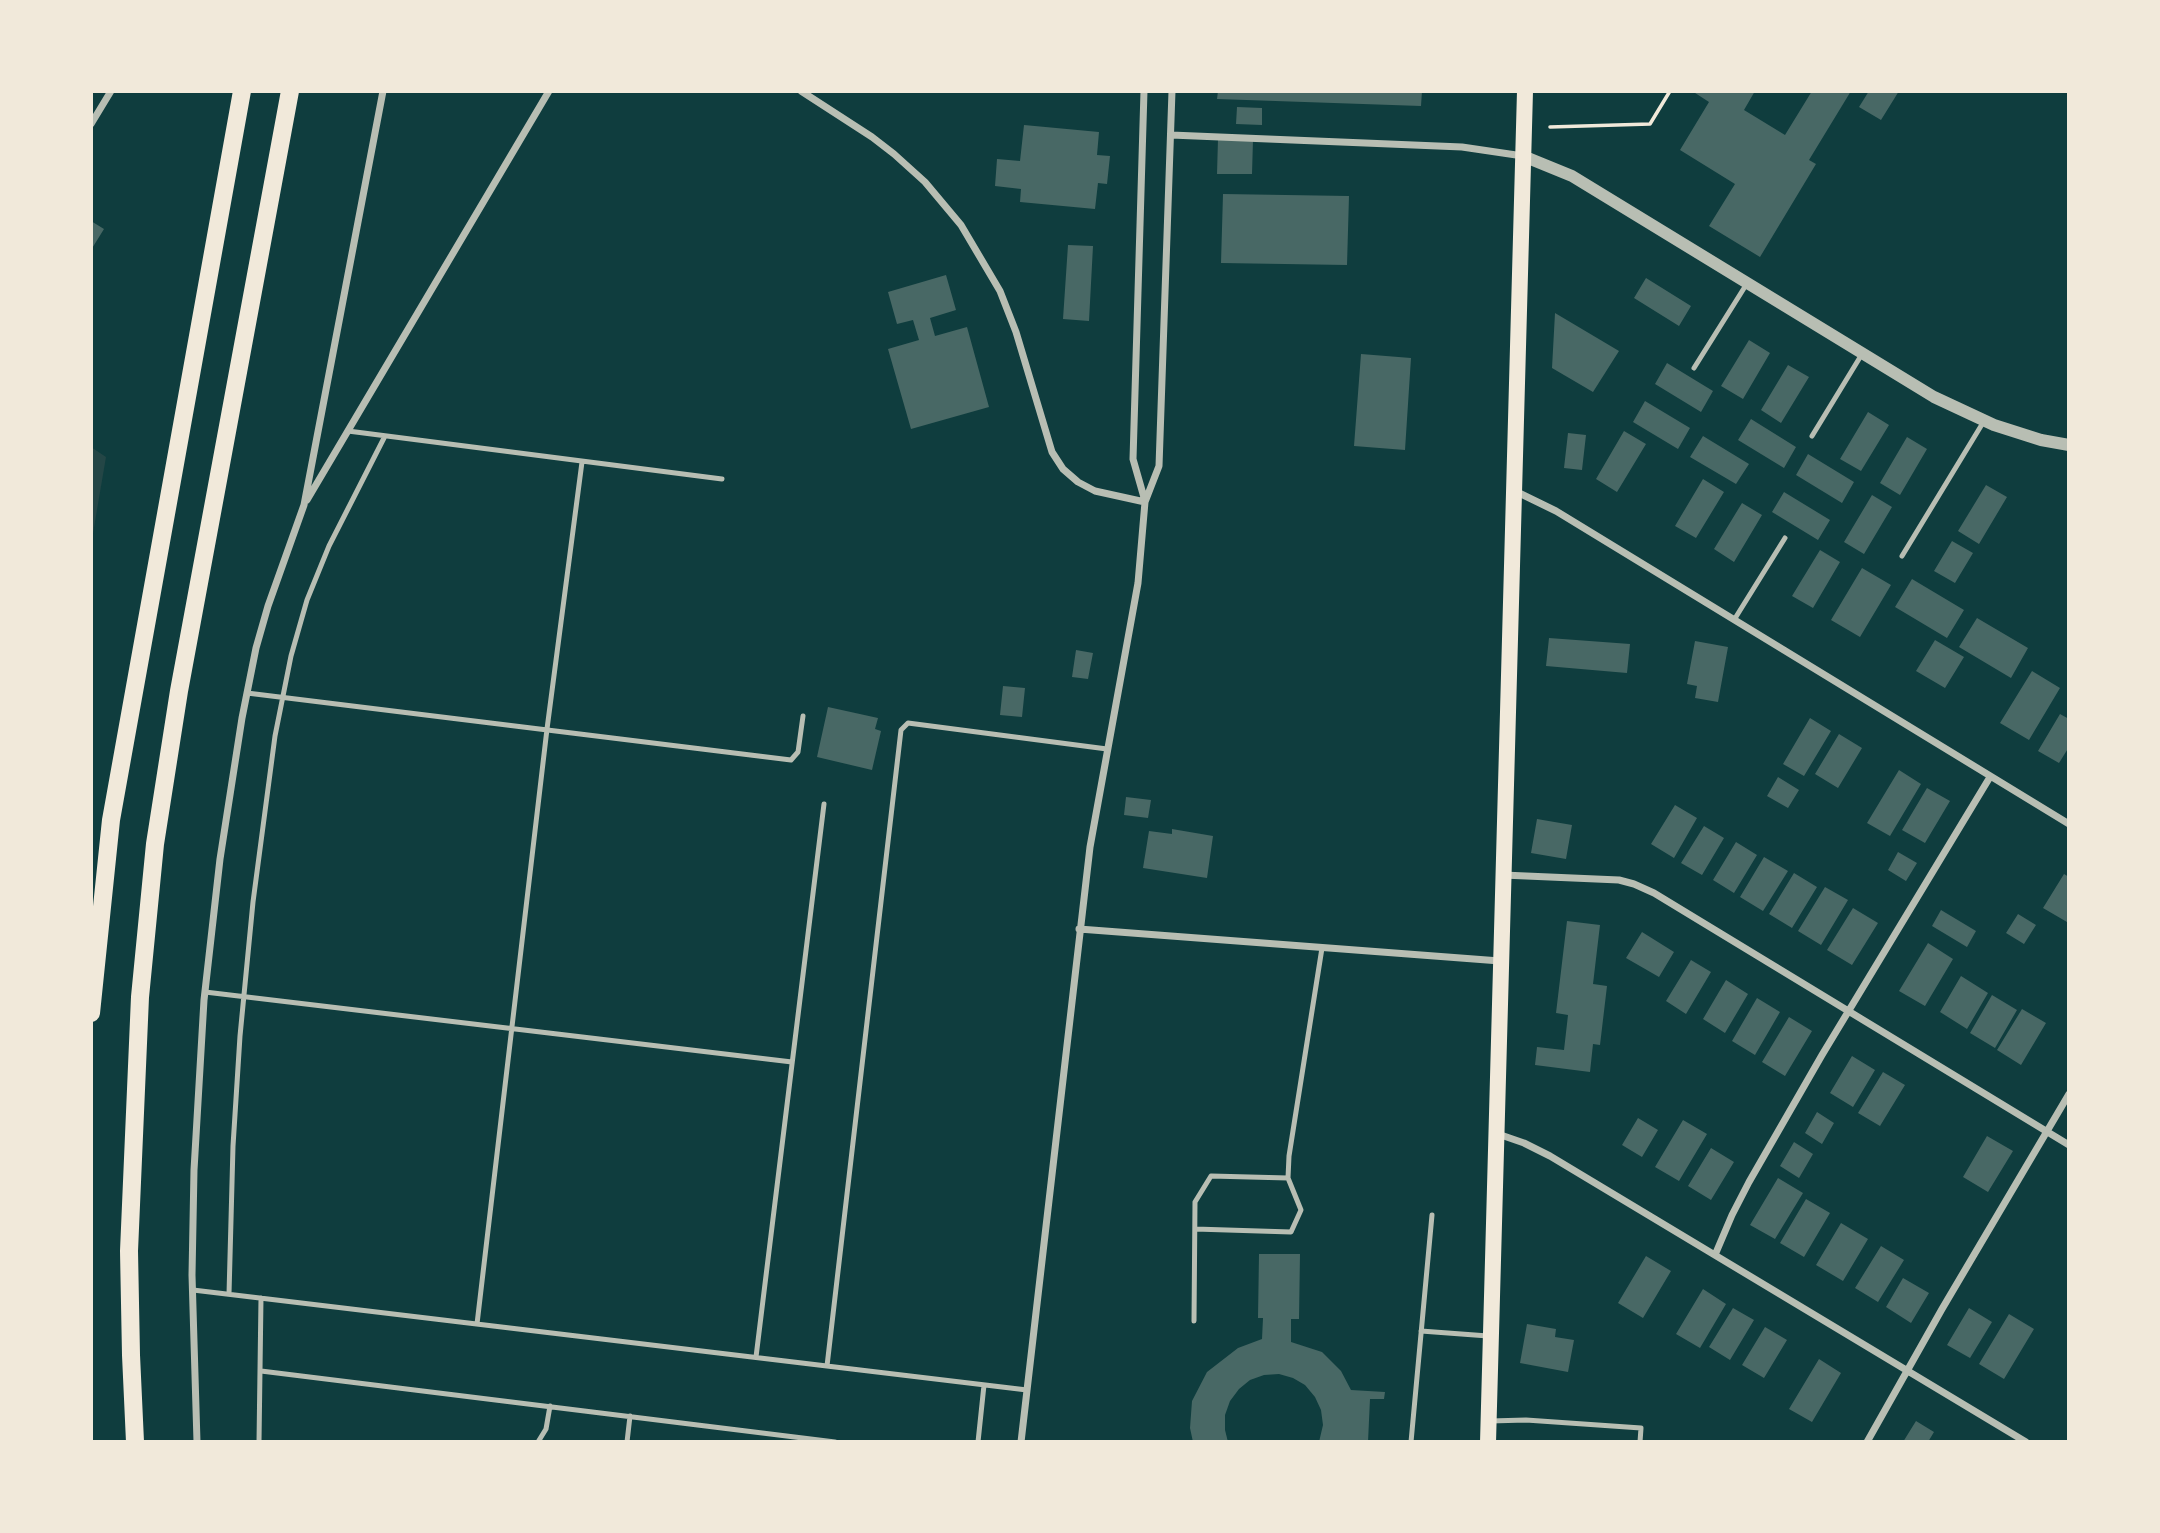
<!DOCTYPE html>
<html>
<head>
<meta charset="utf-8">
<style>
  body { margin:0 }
  #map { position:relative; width:2160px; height:1533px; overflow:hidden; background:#0f3d3e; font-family:"Times New Roman",serif }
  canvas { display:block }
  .frame { position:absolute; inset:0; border:93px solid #f1e9da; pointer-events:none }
</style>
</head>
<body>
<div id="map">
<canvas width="2160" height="1533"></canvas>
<div class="frame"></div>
</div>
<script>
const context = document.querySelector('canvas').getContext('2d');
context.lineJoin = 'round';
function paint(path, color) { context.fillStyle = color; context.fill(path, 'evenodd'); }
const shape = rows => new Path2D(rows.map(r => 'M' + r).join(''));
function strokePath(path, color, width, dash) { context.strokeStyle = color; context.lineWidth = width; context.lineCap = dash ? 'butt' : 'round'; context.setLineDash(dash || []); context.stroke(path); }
paint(shape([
  [91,447,106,457,91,545]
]), '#244646');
paint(shape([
  [1218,91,1422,91,1421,106,1217,99],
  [1692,91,1755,91,1744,110,1785,135,1812,91,1851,91,1809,160,1816,164,1760,257,1709,226,1735,184,1680,150,1709,102],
  [1869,91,1899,91,1881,120,1859,107],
  [1237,107,1262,108,1262,125,1236,124],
  [1024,125,1099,132,1097,155,1110,156,1107,184,1098,183,1095,209,1020,202,1021,189,995,186,997,159,1020,161],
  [1218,139,1253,140,1252,174,1217,174],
  [1223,194,1349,196,1347,265,1221,263],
  [91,221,104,229,91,250],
  [1068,245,1093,246,1089,321,1063,319],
  [946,275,956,310,930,318,935,336,967,327,989,407,911,429,888,349,919,340,913,320,897,324,888,292],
  [1646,278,1691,306,1679,326,1634,298],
  [1555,313,1619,351,1593,392,1552,368],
  [1749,340,1770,353,1743,399,1721,386],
  [1361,354,1411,358,1405,450,1354,446],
  [1667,363,1713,391,1701,412,1655,384],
  [1788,365,1809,377,1781,423,1761,410],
  [1645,401,1690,428,1678,449,1633,422],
  [1868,412,1889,425,1861,471,1840,459],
  [1751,419,1796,447,1784,468,1738,440],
  [1624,431,1646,444,1617,492,1596,479],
  [1568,433,1586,435,1582,470,1564,468],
  [1703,436,1749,464,1736,484,1690,457],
  [1907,437,1927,449,1900,495,1880,483],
  [1808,454,1854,482,1842,503,1796,475],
  [1703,479,1724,492,1696,538,1675,526],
  [1986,485,2007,497,1979,544,1958,531],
  [1784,492,1830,520,1818,540,1772,512],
  [1872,495,1892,507,1864,554,1844,542],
  [1742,503,1762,515,1734,562,1714,549],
  [1952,541,1973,553,1955,583,1934,571],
  [1820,550,1840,562,1813,608,1792,596],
  [1862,568,1891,585,1860,637,1831,620],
  [1912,579,1964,610,1947,638,1895,607],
  [1977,618,2028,648,2011,678,1959,647],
  [1549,638,1630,644,1627,673,1546,666],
  [1935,640,1964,657,1945,688,1916,671],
  [1695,641,1728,647,1718,702,1695,698,1697,686,1687,684],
  [1076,650,1093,653,1088,679,1072,677],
  [2032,671,2060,688,2029,740,2000,723],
  [1003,686,1025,688,1022,717,1000,715],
  [828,707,878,718,875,729,881,731,872,770,817,757],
  [2060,714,2069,719,2069,747,2059,763,2038,751],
  [1810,718,1831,731,1804,776,1783,764],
  [1839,734,1862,748,1838,788,1815,774],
  [1899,770,1921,784,1890,836,1867,823],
  [1778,777,1799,790,1788,808,1767,796],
  [1927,788,1950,801,1925,843,1902,830],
  [1126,797,1151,800,1148,818,1124,815],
  [1675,805,1697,818,1674,858,1651,844],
  [1537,819,1572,825,1566,859,1531,853],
  [1704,826,1724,838,1702,875,1681,863],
  [1172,829,1213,836,1207,878,1143,868,1149,831,1172,834],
  [1736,842,1757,855,1734,893,1713,880],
  [1898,852,1917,863,1906,881,1888,870],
  [1764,857,1788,871,1763,911,1740,897],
  [1794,873,1817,887,1792,928,1769,914],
  [2064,874,2069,877,2069,919,2067,922,2043,908],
  [1825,887,1848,900,1821,945,1798,931],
  [1853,908,1878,923,1852,965,1827,950],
  [1941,910,1976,931,1967,947,1932,926],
  [2018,914,2036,925,2024,944,2006,933],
  [1567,921,1600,925,1593,984,1607,986,1600,1045,1593,1044,1590,1072,1535,1065,1537,1047,1564,1050,1568,1015,1556,1013],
  [1642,932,1674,952,1659,977,1626,958],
  [1928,943,1953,959,1925,1006,1899,991],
  [1691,960,1711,972,1686,1014,1666,1001],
  [1961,976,1988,993,1967,1029,1940,1012],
  [1726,980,1748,994,1725,1033,1703,1019],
  [1992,995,2017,1010,1995,1048,1970,1033],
  [1757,998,1780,1012,1755,1055,1732,1041],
  [2022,1009,2046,1023,2021,1065,1997,1050],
  [1789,1017,1812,1031,1785,1076,1762,1062],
  [1852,1056,1875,1070,1853,1107,1830,1093],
  [1883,1072,1905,1085,1880,1126,1858,1113],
  [1817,1112,1834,1123,1822,1144,1805,1133],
  [1638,1118,1658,1130,1642,1157,1622,1145],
  [1683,1120,1707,1134,1679,1181,1655,1167],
  [1987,1136,2013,1151,1988,1192,1963,1177],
  [1794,1142,1813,1154,1799,1178,1780,1166],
  [1711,1148,1734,1162,1711,1200,1688,1186],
  [1778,1178,1803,1193,1775,1239,1750,1225],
  [1806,1199,1830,1213,1804,1257,1780,1243],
  [1841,1223,1868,1239,1843,1281,1816,1265],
  [1881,1246,1904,1260,1878,1302,1855,1288],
  [1259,1254,1300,1254,1299,1319,1291,1319,1291,1342,1322,1352,1341,1371,1351,1390,1385,1392,1384,1399,1370,1399,1368,1442,1319,1442,1323,1425,1321,1410,1315,1397,1305,1385,1293,1378,1279,1374,1264,1375,1250,1380,1239,1389,1230,1401,1225,1415,1225,1430,1228,1442,1193,1442,1190,1428,1192,1401,1207,1372,1238,1348,1262,1339,1263,1318,1258,1318],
  [1646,1256,1671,1271,1643,1318,1618,1303],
  [1903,1278,1929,1293,1911,1323,1886,1307],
  [1703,1289,1726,1304,1700,1348,1676,1334],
  [1733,1308,1754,1320,1730,1360,1709,1347],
  [1969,1308,1992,1322,1970,1358,1947,1345],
  [2009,1314,2034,1329,2004,1379,1979,1364],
  [1527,1324,1556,1329,1555,1337,1574,1340,1568,1372,1520,1363],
  [1765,1327,1787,1340,1764,1378,1742,1365],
  [1819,1359,1841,1373,1812,1422,1789,1409],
  [1916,1421,1934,1432,1928,1442,1903,1442]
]), '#486865');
strokePath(shape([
  [1550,127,1650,124,1670,91]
]), '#f1e9da', 3.5);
strokePath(shape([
  [1694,368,1746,285],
  [348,431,722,479],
  [1812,436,1862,354],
  [1902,556,1984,421],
  [1734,620,1785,538],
  [247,693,791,760,798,752,803,716],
  [205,992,792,1062],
  [1195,1229,1291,1232,1301,1210,1288,1178,1289,1156,1322,948],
  [193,1290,1027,1390],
  [229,1294,233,1146,240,1036,253,902,275,736,291,656,307,600,329,546,385,436],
  [1194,1321,1195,1202,1211,1176,1288,1178],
  [477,1324,547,729,582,462],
  [1421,1331,1488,1336],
  [756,1357,824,804],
  [827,1366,901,730,908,723,1107,749],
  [261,1371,835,1442],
  [1490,1421,1526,1420,1641,1428,1640,1442],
  [259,1442,261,1298],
  [538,1442,546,1429,550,1406],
  [627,1442,630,1416],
  [978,1442,984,1385],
  [1411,1442,1432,1215]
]), '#b8beb3', 5);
strokePath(shape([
  [801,91,872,137,894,154,925,182,961,225,1000,291,1016,332,1052,452,1063,469,1078,482,1095,491,1145,502],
  [1144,91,1133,459,1145,501],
  [91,124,111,91],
  [1171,135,1462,147,1523,156],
  [1515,491,1556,511,2069,824],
  [307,500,549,91],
  [1503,875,1619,880,1634,884,1654,893,2069,1145],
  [1079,929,1500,961],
  [1498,1134,1524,1143,1550,1156,2026,1442],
  [1715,1255,1732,1215,1749,1182,1822,1055,1990,777],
  [197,1442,192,1275,194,1170,204,1000,220,859,242,718,256,648,268,606,304,505,383,91],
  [1021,1442,1090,847,1138,583,1145,502,1159,466,1172,91],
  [1867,1442,1942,1309,2069,1094]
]), '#b8beb3', 7);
strokePath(shape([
  [1523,156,1572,176,1934,397,1994,425,2041,440,2069,445]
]), '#b8beb3', 12);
strokePath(shape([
  [1488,1442,1525,91]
]), '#f1e9da', 16);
strokePath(shape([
  [91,1013,111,820,242,91],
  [135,1442,131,1355,129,1251,140,997,155,844,179,691,290,91]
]), '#f1e9da', 18);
</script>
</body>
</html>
